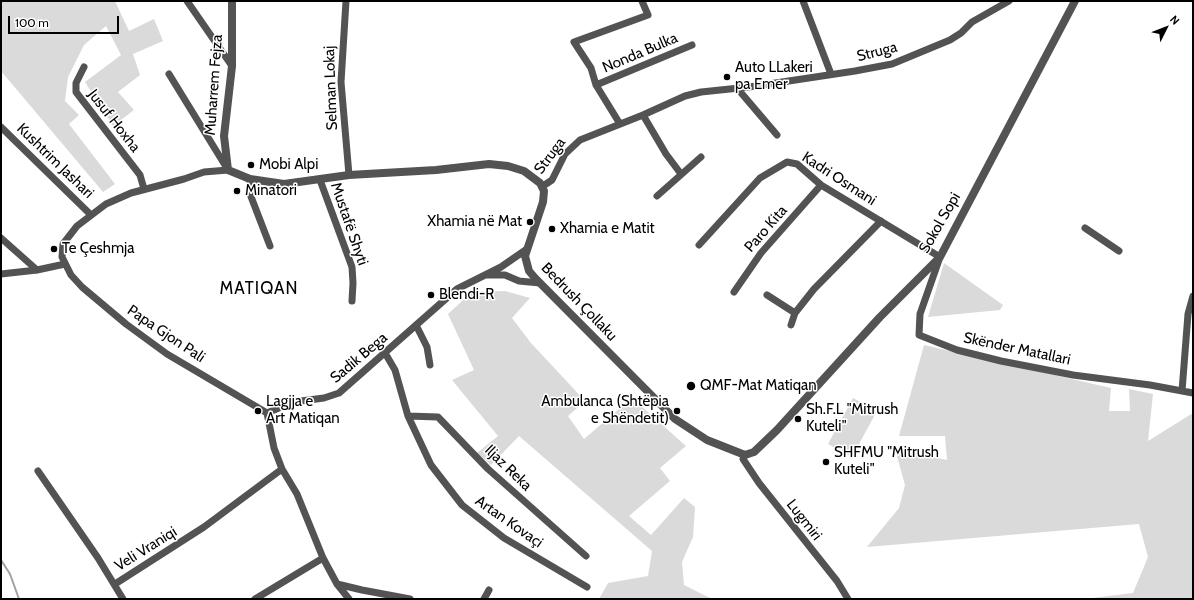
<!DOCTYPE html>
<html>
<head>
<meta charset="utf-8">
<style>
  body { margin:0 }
  #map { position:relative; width:1194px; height:600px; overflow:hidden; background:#fff; font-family:Cabin,sans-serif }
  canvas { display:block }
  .frame { position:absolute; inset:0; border:2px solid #000; pointer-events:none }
  .north { position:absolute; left:1146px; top:8px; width:40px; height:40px; -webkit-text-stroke:3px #fff; paint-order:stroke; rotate:48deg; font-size:11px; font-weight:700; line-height:16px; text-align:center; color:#000 }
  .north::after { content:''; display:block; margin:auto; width:14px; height:18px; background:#000; clip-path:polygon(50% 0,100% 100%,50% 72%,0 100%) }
  .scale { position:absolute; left:8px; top:16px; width:111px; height:18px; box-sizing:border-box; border:2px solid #000; border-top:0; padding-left:5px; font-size:12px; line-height:14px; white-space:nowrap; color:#000; -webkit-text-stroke:3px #fff; paint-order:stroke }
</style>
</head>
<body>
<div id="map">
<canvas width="1194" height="600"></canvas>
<div class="frame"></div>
<div class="north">N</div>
<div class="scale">100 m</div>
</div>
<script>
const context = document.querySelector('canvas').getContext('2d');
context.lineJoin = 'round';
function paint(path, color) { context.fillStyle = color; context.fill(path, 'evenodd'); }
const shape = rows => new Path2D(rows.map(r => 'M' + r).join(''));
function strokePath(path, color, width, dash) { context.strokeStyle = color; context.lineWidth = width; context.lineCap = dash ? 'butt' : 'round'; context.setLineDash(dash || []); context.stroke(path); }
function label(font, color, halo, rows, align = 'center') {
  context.font = font + ' Cabin,sans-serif'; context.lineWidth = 3; context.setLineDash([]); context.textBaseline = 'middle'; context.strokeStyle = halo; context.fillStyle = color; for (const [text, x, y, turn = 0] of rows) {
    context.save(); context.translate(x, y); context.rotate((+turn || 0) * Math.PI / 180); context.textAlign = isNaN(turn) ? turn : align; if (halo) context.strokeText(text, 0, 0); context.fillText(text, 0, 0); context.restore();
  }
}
paint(shape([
  [1,1,115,1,129,31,154,19,163,41,133,54,140,75,118,92,134,110,113,126,85,82,121,55,106,26,84,45,68,77,65,101,79,115,69,124,115,184,103,192,1,71],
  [944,263,1003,305,1000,310,928,317],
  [505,291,530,298,512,318,531,343,585,401,568,416,584,439,632,398,686,446,660,468,670,481,629,516,651,535,684,498,695,507,693,537,682,562,684,585,712,599,599,599,608,583,648,576,652,551,519,436,491,465,477,453,498,436,452,380,474,370,448,314,472,292],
  [924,345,1111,388,1109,411,1130,411,1129,389,1153,394,1148,441,1193,413,1193,599,1084,599,1133,593,1148,557,1139,524,867,547,899,508,905,485,895,449,947,460,945,436,899,436],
  [853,398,877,411,852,457,828,444]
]), '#dadada');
strokePath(shape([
  [1,560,10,574,19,599]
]), '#a1a1a1', 2);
strokePath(shape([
  [187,1,232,66],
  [346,1,341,82,349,175],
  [803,1,831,74],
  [84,67,76,83,76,92,140,175,144,189],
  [169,74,228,170,204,172,184,179,131,193,106,204,77,226,63,244,62,257,71,275,82,287,126,324,167,354,267,413,274,448,282,469,297,494,323,558,337,584,349,599],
  [596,85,692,45],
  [737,88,777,135],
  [643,115,666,154,681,174],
  [620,124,596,85,591,68,574,42,648,15,642,1],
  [1,127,90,214],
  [250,179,250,194,270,246],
  [320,180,352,267,353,283,352,301],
  [543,186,552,180,565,154,580,140,643,115,685,96,701,92,749,87,855,71,892,64,950,40,961,33,972,22,1009,1],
  [657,196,701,157],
  [1085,228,1119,251],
  [1,238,37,270],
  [699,245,760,178,787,162,797,164,821,185,940,257,920,314,919,335,957,350,1001,361,1073,375,1150,385,1193,393],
  [1,274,37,270,65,264],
  [486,275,505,275,519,281,540,283],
  [734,292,761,253,821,185],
  [767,295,795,313],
  [416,325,427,347,430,365],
  [791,325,795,313,814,289,881,221],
  [385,353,395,370,408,416,431,465,462,505,504,538,587,587],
  [1182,391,1188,314,1193,296],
  [267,413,293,402,324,398,339,393,457,289,501,267,527,249],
  [408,416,438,417,488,469,586,556],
  [745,455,743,459,759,483,837,581,848,599],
  [38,471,98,558,123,599],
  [115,584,204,527,282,469],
  [337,584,362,590,410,599],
  [255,599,323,558],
  [484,599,489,590]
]), '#535353', 7);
strokePath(shape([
  [232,1,232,66,224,136,228,170,250,179,284,184,349,175,436,170,489,164,508,166,524,171,540,183,544,191,543,202,525,256,529,271,535,278,675,419,707,440,745,455,754,452,777,430,880,317,940,257,1075,1]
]), '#535353', 8);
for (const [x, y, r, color] of [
  [727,77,4,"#000"],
  [251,165,4,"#000"],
  [237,191,4,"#000"],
  [530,222,4,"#000"],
  [552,229,4,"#000"],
  [54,249,4,"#000"],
  [431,295,4,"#000"],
  [691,386,5,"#000"],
  [258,411,4,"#000"],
  [677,411,4,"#000"],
  [798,419,4,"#000"],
  [826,462,4,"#000"]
]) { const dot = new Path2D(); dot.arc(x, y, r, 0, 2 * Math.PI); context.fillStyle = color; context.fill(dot); strokePath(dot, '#fff', 1.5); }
label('15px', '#000', '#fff', [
  ["Struga",877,52,-14],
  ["Nonda Bulka",640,53,-23],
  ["Muharrem Fejza",214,85,-86],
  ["Selman Lokaj",331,88,-92],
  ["Jusuf Hoxha",114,121,52],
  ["Struga",550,156,-53],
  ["Kushtrim Jashari",55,161,44],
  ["Kadri Osmani",839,179,33],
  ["Sokol Sopi",940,223,-60],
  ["Mustafë Shyti",349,224,71],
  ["Paro Kita",766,229,-49],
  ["Bedrush Çollaku",579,302,46],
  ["Papa Gjon Pali",166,334,34],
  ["Skënder Matallari",1017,349,12],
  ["Sadik Bega",359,358,-40],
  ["Iljaz Reka",508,468,44],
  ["Lugmiri",804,520,52],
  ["Artan Kovaçi",509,522,35],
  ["Veli Vraniqi",146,549,-32]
]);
label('15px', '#000', '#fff', [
  ["Auto LLakeri",735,68],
  ["pa Emer",735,85],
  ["Mobi Alpi",259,165],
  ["Minatori",245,191],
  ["Xhamia në Mat",522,222,"right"],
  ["Xhamia e Matit",560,229],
  ["Te Çeshmja",62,249],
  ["Blendi-R",439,295],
  ["QMF-Mat Matiqan",700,386],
  ["Lagjja e",266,402],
  ["Art Matiqan",266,419],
  ["Ambulanca (Shtëpia",669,402,"right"],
  ["e Shëndetit)",669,419,"right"],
  ["Sh.F.L \"Mitrush",806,410],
  ["Kuteli\"",806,427],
  ["SHFMU \"Mitrush",834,453],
  ["Kuteli\"",834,470]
], 'left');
context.letterSpacing = '1px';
label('17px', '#000', '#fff', [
  ["MATIQAN",259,289]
]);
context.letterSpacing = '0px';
</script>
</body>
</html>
